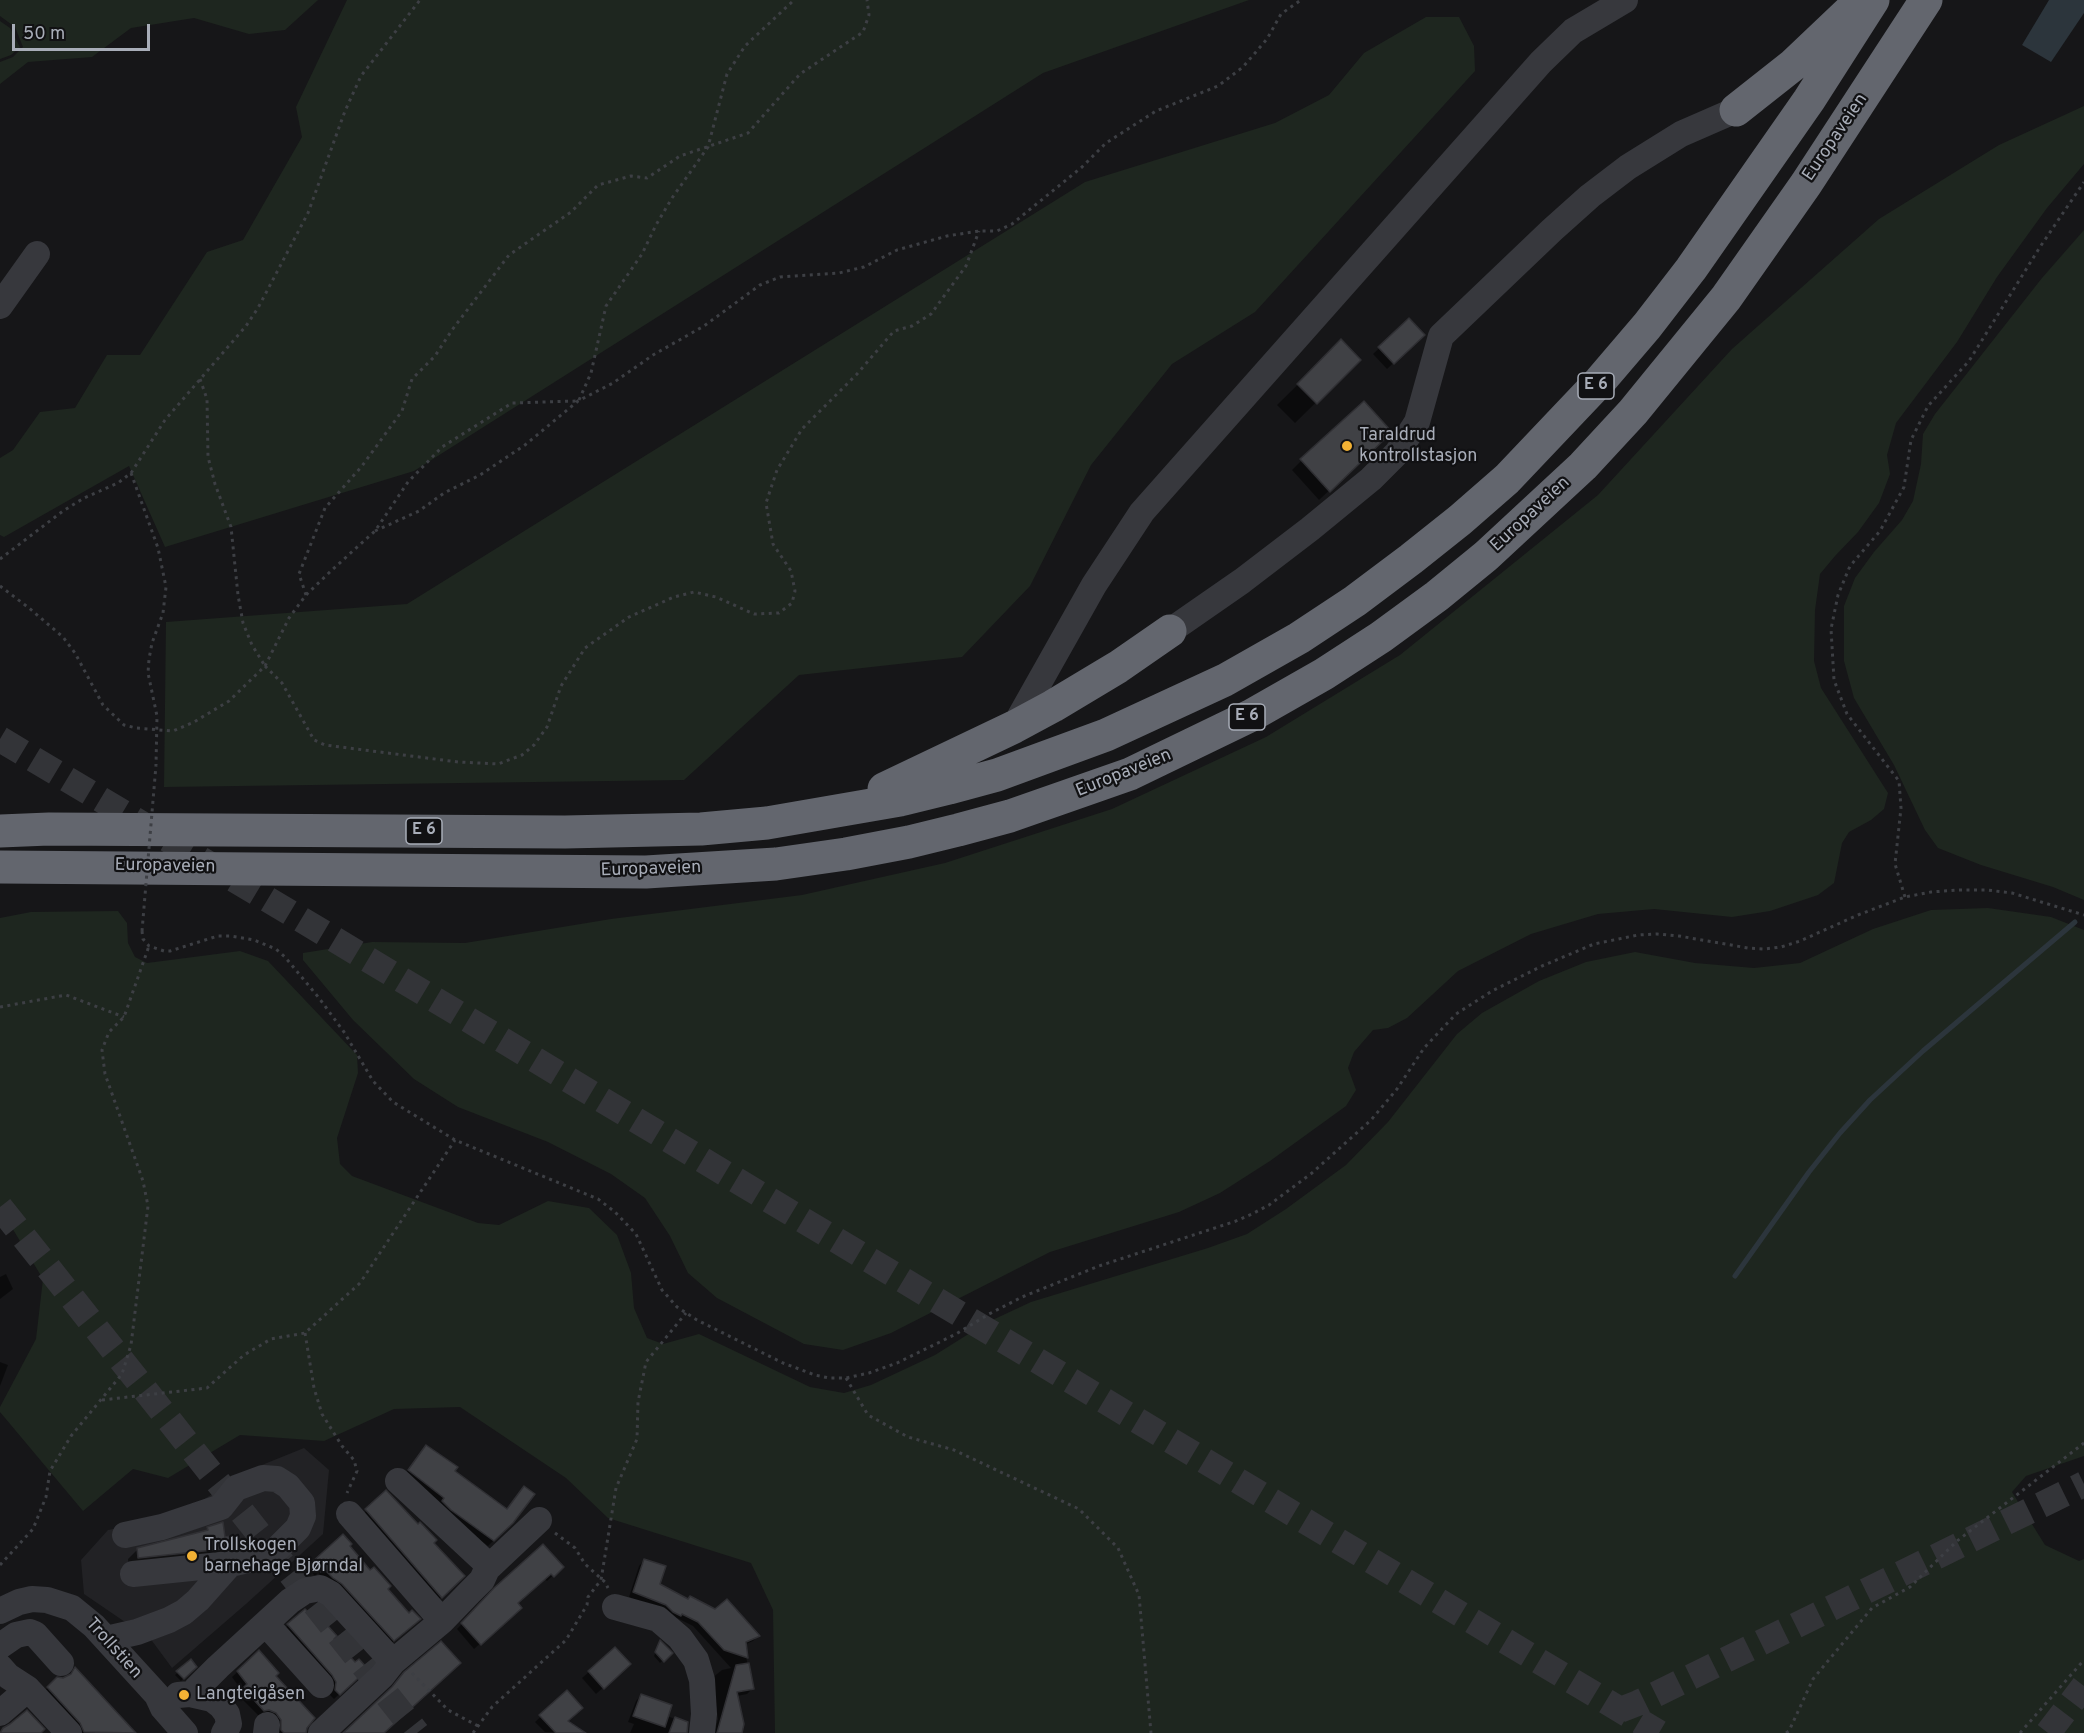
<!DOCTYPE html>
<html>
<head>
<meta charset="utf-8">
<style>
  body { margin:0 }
  #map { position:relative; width:2084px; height:1733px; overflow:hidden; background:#161618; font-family:Overpass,sans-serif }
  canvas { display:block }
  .scale { position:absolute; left:12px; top:24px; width:138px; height:27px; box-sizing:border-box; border:3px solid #a8adb8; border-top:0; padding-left:8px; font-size:18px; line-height:21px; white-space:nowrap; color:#a8adb8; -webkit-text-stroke:4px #111113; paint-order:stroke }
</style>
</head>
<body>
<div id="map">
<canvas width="2084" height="1733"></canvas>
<div class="scale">50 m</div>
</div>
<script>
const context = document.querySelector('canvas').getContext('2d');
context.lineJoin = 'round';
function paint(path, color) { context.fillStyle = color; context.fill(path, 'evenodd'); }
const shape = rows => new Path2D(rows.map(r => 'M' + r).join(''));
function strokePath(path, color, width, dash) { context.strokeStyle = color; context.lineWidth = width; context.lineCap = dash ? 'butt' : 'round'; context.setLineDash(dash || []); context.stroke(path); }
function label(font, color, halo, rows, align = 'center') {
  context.font = font + ' Overpass,sans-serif'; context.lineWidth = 4.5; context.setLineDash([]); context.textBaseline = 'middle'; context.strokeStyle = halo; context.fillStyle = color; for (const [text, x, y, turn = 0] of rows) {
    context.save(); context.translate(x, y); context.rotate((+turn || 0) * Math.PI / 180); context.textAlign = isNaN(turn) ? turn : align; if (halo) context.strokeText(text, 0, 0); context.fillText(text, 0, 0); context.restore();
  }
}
paint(shape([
  [304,1448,329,1470,323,1534,246,1604,172,1668,147,1634,125,1622,84,1594,81,1560,108,1530,176,1517,252,1469]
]), '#222225');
paint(shape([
  [0,0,318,0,285,30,249,34,194,18,131,28,92,57,28,62,0,84,0,62,13,57,23,47,15,27,0,16],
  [347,0,1249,0,1043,73,414,471,165,547,129,466,4,537,0,535,0,458,13,450,40,412,75,408,107,355,140,355,207,252,243,240,302,137,296,107],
  [1426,17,1459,17,1474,46,1475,71,1255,312,1172,364,1091,465,1030,586,962,657,799,675,684,780,164,787,166,622,407,604,1085,182,1275,123,1329,95,1364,53],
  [0,21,10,28,20,47,11,55,0,59],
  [2084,106,2084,164,2047,208,1997,277,1957,342,1896,423,1887,455,1890,474,1879,503,1858,532,1835,556,1820,574,1815,610,1814,661,1821,688,1888,793,1884,809,1871,820,1849,832,1842,843,1834,883,1818,895,1770,911,1732,917,1654,909,1598,914,1531,934,1458,971,1407,1018,1388,1028,1373,1030,1354,1052,1348,1068,1356,1090,1346,1106,1270,1161,1220,1193,1179,1212,1050,1252,891,1333,843,1350,804,1344,717,1298,688,1273,670,1236,645,1198,611,1174,548,1142,458,1107,414,1079,353,1020,303,960,303,953,372,942,465,943,611,919,802,895,945,863,1112,809,1266,737,1400,655,1598,495,1732,349,1879,219,1999,145],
  [2084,230,2084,900,2053,887,1981,865,1938,848,1925,830,1894,765,1854,698,1844,661,1844,606,1855,578,1874,552,1902,520,1913,501,1921,464,1923,434,1935,414,2042,278],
  [1988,908,2051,917,2084,930,2084,1456,2026,1476,2012,1492,2045,1545,2079,1561,2084,1559,2084,1733,775,1733,773,1610,751,1563,608,1518,566,1478,460,1407,394,1409,324,1441,240,1435,168,1478,133,1469,83,1511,0,1412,0,1407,36,1339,43,1279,0,1208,0,918,31,912,118,911,127,923,128,943,135,957,147,963,240,951,268,961,357,1055,358,1073,337,1138,340,1164,352,1176,478,1223,499,1225,548,1201,589,1208,617,1235,631,1273,634,1308,647,1338,663,1344,699,1334,810,1387,844,1393,871,1385,935,1355,986,1323,1031,1302,1208,1248,1247,1234,1286,1209,1346,1165,1388,1122,1457,1034,1482,1013,1539,981,1586,962,1635,952,1695,963,1754,968,1800,963,1873,929,1931,910]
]), '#1e261f');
paint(shape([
  [2049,0,2084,0,2084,13,2051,62,2022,45]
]), '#2c353c');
paint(shape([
  [1409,320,1423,335,1387,369,1373,354],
  [1341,342,1359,360,1295,423,1277,405],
  [1381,442,1319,500,1292,470,1302,460],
  [6,1274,13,1289,0,1299,0,1277],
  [0,1362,8,1365,0,1386],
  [426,1446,512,1522,488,1546,446,1515,403,1476],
  [386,1492,463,1576,436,1602,361,1516],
  [208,1529,224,1538,231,1548,221,1558,129,1568,128,1559,138,1549,205,1532],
  [348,1547,386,1589,413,1625,388,1646,318,1573,315,1576,308,1568,313,1563],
  [644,1560,658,1585,758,1636,753,1641,744,1645,752,1689,747,1694,737,1696,740,1733,714,1733,718,1719,712,1678,722,1670,731,1668,693,1626,677,1618,675,1620,661,1610,629,1597,639,1566],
  [562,1567,547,1581,544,1578,516,1604,515,1613,474,1649,457,1629,496,1589],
  [305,1611,355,1664,366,1669,334,1699,330,1695,331,1688,282,1631],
  [660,1642,671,1653,660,1663,654,1656],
  [615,1649,623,1670,596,1694,582,1678],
  [259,1652,305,1728,305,1733,276,1733,263,1715,258,1715,238,1695,242,1691,232,1677],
  [190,1661,195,1666,181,1681,175,1675],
  [75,1670,134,1733,77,1733,42,1693,57,1679,64,1679],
  [567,1692,566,1722,583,1733,545,1732,535,1722],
  [641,1695,667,1716,687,1723,686,1733,630,1733,634,1724,628,1722,636,1701]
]), '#0007');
strokePath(shape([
  [1735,1276,1809,1172,1840,1133,1870,1100,1923,1051,2075,922]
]), '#2c353c', 5);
const building = shape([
  [1409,318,1425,335,1394,364,1378,347,1409,318],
  [1341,339,1361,360,1317,404,1297,384,1341,339],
  [1364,401,1392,432,1330,492,1300,459,1364,401],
  [426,1445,458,1467,455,1471,507,1509,524,1486,535,1494,513,1523,494,1541,451,1510,442,1501,444,1498,408,1470,426,1445],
  [386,1490,418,1524,420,1522,437,1540,434,1543,465,1576,442,1598,365,1509,386,1490],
  [223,1522,225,1537,231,1536,232,1548,138,1558,137,1548,208,1530,207,1527,223,1522],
  [343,1534,352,1544,350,1546,370,1570,374,1567,391,1586,388,1589,409,1613,412,1610,421,1619,394,1641,342,1584,333,1578,324,1569,321,1572,312,1562,343,1534],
  [543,1544,564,1567,554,1577,551,1574,518,1603,522,1608,481,1645,461,1623,494,1588,543,1544],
  [644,1559,666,1566,660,1584,688,1599,690,1596,715,1609,727,1599,760,1636,746,1642,748,1658,724,1650,698,1622,682,1614,681,1616,673,1612,666,1605,633,1592,644,1559],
  [305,1609,317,1620,320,1617,337,1636,334,1639,355,1662,359,1659,368,1669,340,1695,335,1690,336,1682,332,1675,287,1624,305,1609],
  [660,1640,673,1653,664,1662,655,1652,660,1640],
  [441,1641,461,1663,384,1733,343,1733,392,1687,404,1672,441,1641],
  [615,1647,631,1664,604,1689,588,1671,615,1647],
  [259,1650,279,1673,276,1676,315,1718,307,1728,306,1733,284,1733,281,1730,281,1720,276,1713,269,1710,264,1711,243,1688,247,1684,237,1671,259,1650],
  [191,1659,197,1667,184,1679,176,1671,191,1659],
  [749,1663,754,1689,737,1692,744,1724,742,1733,717,1733,736,1665,749,1663],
  [75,1667,110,1705,136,1733,84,1732,80,1723,47,1687,57,1677,63,1678,71,1674,75,1667],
  [567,1690,583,1708,568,1721,586,1733,556,1733,539,1715,567,1690],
  [641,1694,672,1705,665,1727,633,1716,641,1694],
  [27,1710,45,1729,41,1733,0,1733,3,1728,10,1724,27,1710],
  [675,1717,688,1722,687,1733,669,1733,675,1717]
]);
paint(building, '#404145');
strokePath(building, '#303034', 1.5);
strokePath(shape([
  [0,739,1659,1733],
  [0,1207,417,1733],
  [1620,1710,1638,1703,2084,1484],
  [2048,1733,2084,1686]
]), '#333438', 26, [26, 13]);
strokePath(shape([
  [200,379,207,399,208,457,215,484,231,527,238,595,243,623,252,645,265,666],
  [579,400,591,373,606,306,642,254,656,225,672,198,708,147,727,74,745,46,794,0],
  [131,473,158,548,166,587,163,613,152,643,149,659,148,673,157,716,156,765],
  [375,531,419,511,444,493,480,475,525,445,578,401,613,383,653,355,704,326,760,285,780,277,839,273,864,267,897,250,947,236,979,231,997,231,1012,224,1082,167,1106,143,1156,111,1218,86,1243,67,1267,39,1281,14,1301,0],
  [0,559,63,511,84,498,118,483,131,473,165,420,246,326,258,308,308,213,345,111,361,76,420,0],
  [0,586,29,608,63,637,75,653,103,705,124,725,136,728,173,731,194,722,229,701,265,666,282,683,314,740,325,745,458,762,498,764,522,755,534,745,547,727,561,686,585,648,629,617,674,597,694,592,716,597,754,614,779,613,792,603,795,591,791,571,773,544,766,503,777,470,802,429,857,374,894,331,912,326,931,314,966,266,979,231],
  [306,595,299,574,325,508,362,466,402,411,412,379,435,356,452,330,509,255,571,212,598,185,631,176,647,178,680,156,748,133,800,74,863,32,869,15,867,0],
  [265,666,289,618,306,595,333,569,375,531,408,482,442,447,512,403,577,401],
  [1905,897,1895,864,1901,808,1899,781,1847,714,1834,680,1831,629,1838,595,1850,566,1880,531,1904,487,1911,440,1928,406,1969,361,2040,247,2084,182],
  [142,931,143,939,149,946,164,951,170,951,218,936,230,936,254,940,276,949,285,957,319,998,344,1032,373,1081,393,1102,455,1140,598,1199,615,1212,636,1234,662,1290,677,1307,697,1320,783,1363,815,1375,829,1378,846,1378,869,1373,897,1363,956,1334,989,1314,1022,1297,1099,1266,1236,1221,1252,1214,1269,1205,1312,1173,1371,1120,1397,1089,1424,1048,1456,1014,1492,991,1542,966,1594,944,1638,935,1657,934,1679,936,1748,948,1764,949,1781,947,1800,941,1858,915,1905,897,1931,892,1959,890,1987,890,2012,893,2084,915],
  [0,1007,66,995,124,1017],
  [305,1333,314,1388,322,1414,342,1446,354,1460,357,1471,347,1493],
  [846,1378,868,1415,908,1437,954,1450,1079,1509,1118,1548,1139,1595,1151,1733],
  [102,1400,207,1388,244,1355,271,1339,305,1333,360,1283,455,1140],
  [555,1533,575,1548,585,1564,605,1582,608,1588],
  [0,1565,33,1529,46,1497,50,1471,71,1436,122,1374,131,1345,148,1206,143,1181,105,1074,102,1050,109,1032,124,1017,149,946],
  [412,1673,448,1710,478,1726],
  [473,1733,492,1707,566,1640,587,1605,588,1597,601,1580,616,1488,637,1439,638,1402,646,1362,686,1313],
  [1786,1733,1789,1731,1813,1679,1872,1608,1910,1587,1957,1541,2084,1443],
  [2020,1733,2084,1660]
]), '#3d3f44', 3, [3, 4.5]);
strokePath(shape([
  [0,306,37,254],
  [1170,631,1242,581,1310,529,1371,479,1397,453,1417,422,1441,336,1552,230,1590,196,1628,167,1681,134,1736,110],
  [1014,727,1094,585,1142,512,1541,62,1573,31,1625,0],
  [349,1514,442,1621],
  [487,1569,539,1520],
  [133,1574,230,1564],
  [615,1607,658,1619,680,1638,696,1660,702,1680,704,1714,702,1733],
  [0,1611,19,1602,32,1599,47,1600,72,1608,94,1626,157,1695,163,1708,185,1733],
  [266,1624,321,1685],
  [106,1639,137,1632,169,1620,184,1612,198,1600,230,1564,262,1557,278,1548,298,1528,303,1516,302,1503,288,1486,277,1479,263,1478,236,1488,221,1507,162,1527,125,1535],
  [0,1646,16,1635,30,1632,35,1634,61,1663],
  [0,1667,8,1676,28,1689,69,1733],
  [178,1695,190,1694,212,1699,221,1706,227,1714,229,1724,224,1733],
  [195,1695,196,1689,218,1667,290,1601,305,1591,320,1588,331,1594,393,1662,442,1621,469,1593,482,1580,487,1569,484,1561,398,1481],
  [0,1713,28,1689],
  [266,1733,267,1725],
  [321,1733,382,1676,393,1662]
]), '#37383d', 26);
strokePath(shape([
  [1736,110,1793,65,1853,8],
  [884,789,1014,727,1053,706,1118,667,1170,631],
  [0,831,49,829,565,832,701,829,767,823,900,800,949,788,997,775,1106,735,1225,680,1299,638,1355,601,1411,559,1460,520,1507,479,1600,381,1647,326,1691,269,1809,100,1873,0],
  [0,867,646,872,776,864,846,854,909,842,958,830,1010,816,1130,774,1252,715,1324,674,1381,637,1437,596,1486,556,1583,466,1633,412,1726,298,1806,184,1926,0]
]), '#63666e', 33);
strokePath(shape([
  [142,931,156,765]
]), '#3d3f44', 3, [3, 4.5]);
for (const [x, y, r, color] of [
  [1347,446,6,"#f2b134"],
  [192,1556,6,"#f2b134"],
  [184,1695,6,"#f2b134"]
]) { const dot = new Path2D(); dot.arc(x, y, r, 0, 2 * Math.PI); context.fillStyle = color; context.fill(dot); strokePath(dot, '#111113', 2); }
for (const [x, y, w] of [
  [1596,386,36],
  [1247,717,36],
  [424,831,36]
]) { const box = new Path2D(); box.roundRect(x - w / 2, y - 13, w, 26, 4.5); context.fillStyle = '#111113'; context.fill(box); strokePath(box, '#a8adb8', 1.5); }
label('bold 16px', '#a8adb8', null, [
  ["E 6",1596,386],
  ["E 6",1247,717],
  ["E 6",424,831]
]);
label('18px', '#a8adb8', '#111113', [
  ["Europaveien",1836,138,-56],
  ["Europaveien",1531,515,-43],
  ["Europaveien",1124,774,-22],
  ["Europaveien",165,867,1],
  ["Europaveien",651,870,-2],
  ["Trollstien",113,1649,48]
]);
label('18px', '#a8adb8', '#111113', [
  ["Taraldrud",1359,436],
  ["kontrollstasjon",1359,457],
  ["Trollskogen",204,1546],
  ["barnehage Bjørndal",204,1567],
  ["Langteigåsen",196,1695]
], 'left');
</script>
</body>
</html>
